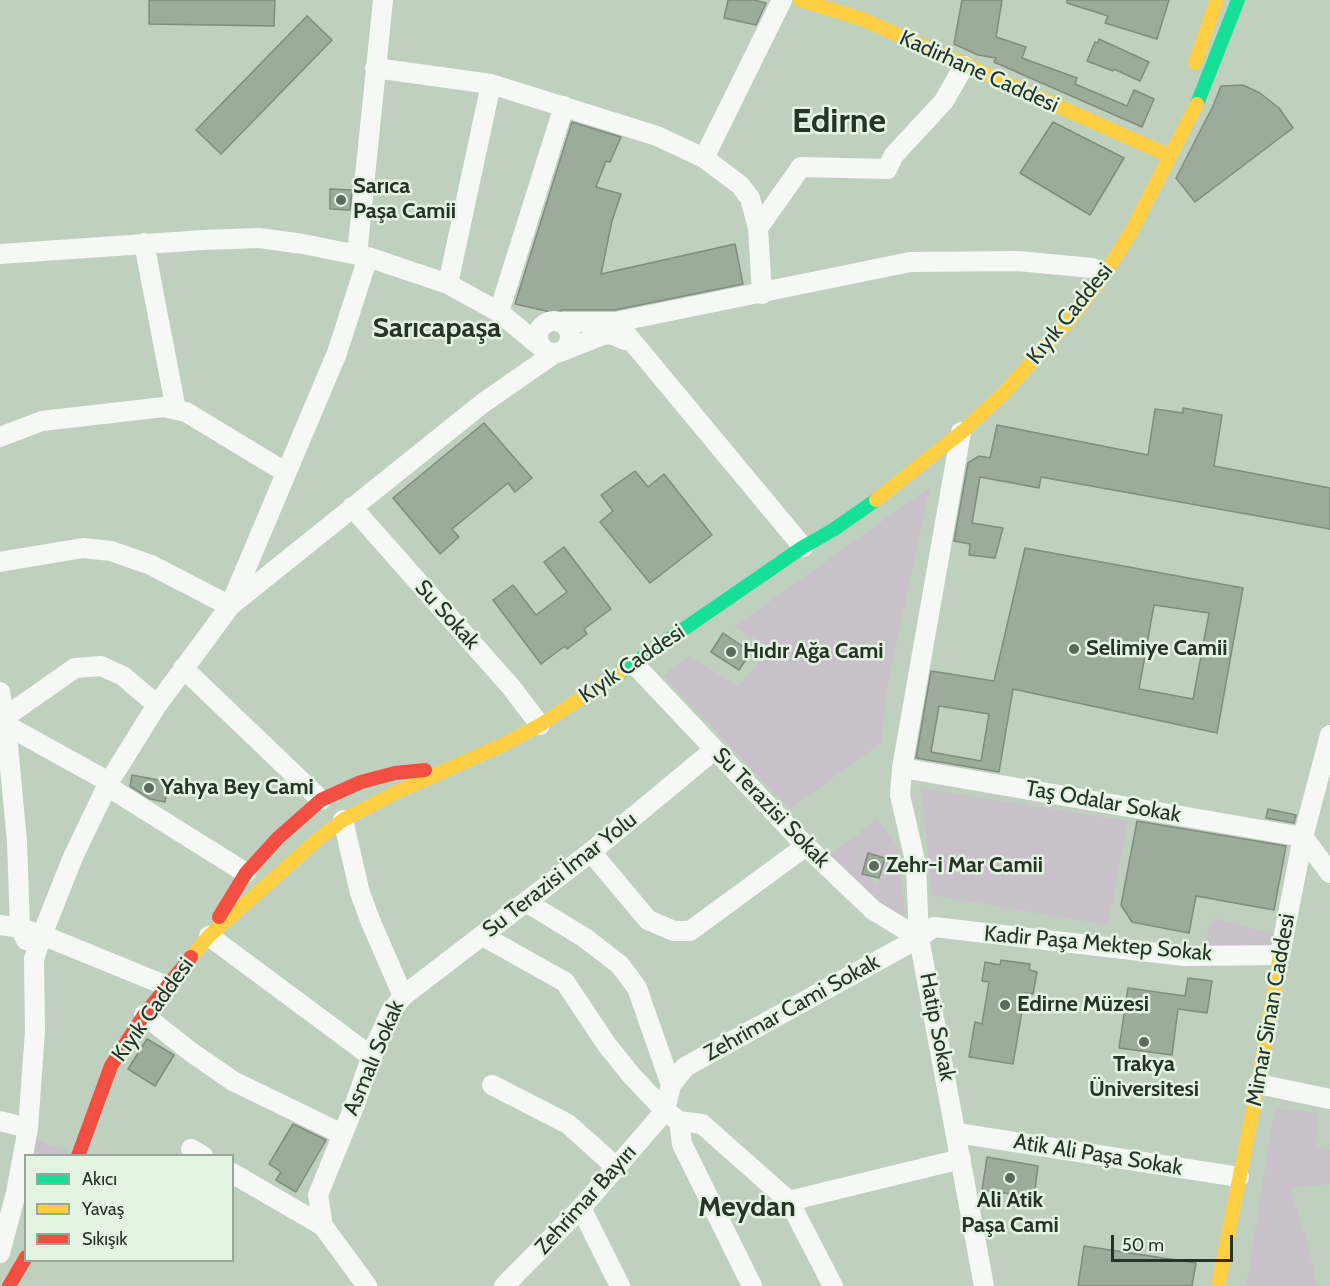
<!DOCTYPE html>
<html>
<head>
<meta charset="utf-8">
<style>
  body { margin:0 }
  #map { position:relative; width:1330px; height:1286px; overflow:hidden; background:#bfd0be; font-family:Cabin,sans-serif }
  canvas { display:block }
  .legend { position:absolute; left:24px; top:1154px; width:210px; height:108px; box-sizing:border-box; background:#e3f4e2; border:2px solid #98a797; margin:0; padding:8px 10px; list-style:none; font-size:18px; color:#273326 }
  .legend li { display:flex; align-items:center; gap:12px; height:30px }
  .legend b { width:30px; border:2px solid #98a797 }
  .scale { position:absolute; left:1111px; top:1235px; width:122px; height:27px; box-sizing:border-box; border:3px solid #273326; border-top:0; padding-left:8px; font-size:18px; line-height:21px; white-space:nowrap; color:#273326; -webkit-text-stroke:4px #e3f4e2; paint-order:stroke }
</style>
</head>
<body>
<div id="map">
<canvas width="1330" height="1286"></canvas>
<ul class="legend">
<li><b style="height:8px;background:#16e098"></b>Akıcı</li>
<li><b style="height:8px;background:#ffcf43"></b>Yavaş</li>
<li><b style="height:8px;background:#f24e42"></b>Sıkışık</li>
</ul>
<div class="scale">50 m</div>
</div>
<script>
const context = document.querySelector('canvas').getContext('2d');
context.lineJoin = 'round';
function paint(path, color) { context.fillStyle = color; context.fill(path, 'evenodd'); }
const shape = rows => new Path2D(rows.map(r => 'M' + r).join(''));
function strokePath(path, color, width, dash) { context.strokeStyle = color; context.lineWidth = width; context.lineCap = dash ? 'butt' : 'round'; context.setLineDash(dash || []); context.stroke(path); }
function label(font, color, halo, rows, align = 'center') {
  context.font = font + ' Cabin,sans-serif'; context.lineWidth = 5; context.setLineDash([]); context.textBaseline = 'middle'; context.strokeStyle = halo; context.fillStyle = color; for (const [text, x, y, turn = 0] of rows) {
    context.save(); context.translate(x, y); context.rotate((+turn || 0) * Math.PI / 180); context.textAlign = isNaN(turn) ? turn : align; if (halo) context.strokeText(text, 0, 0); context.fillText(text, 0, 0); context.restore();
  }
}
paint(shape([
  [930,487,889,678,881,743,790,809,663,676,689,656,738,686,771,648,734,627],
  [921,788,1128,821,1108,925,932,895],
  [877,819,894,841,900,853,905,916,891,912,830,855],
  [868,853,885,858,878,884,871,882,872,876,862,874],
  [1214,918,1272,934,1277,934,1262,958,1203,944],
  [1275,1108,1319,1113,1316,1147,1330,1149,1330,1184,1290,1188,1310,1252,1316,1286,1246,1286],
  [33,1139,68,1151,65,1155,30,1156]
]), '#c9c1ca');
const building = shape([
  [149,0,275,0,274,26,149,24,149,0],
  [728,0,754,0,766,3,756,25,724,18,728,0],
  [962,0,1002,0,996,37,1026,47,1022,58,1077,78,1075,84,1127,106,1134,90,1154,99,1142,127,994,62,996,58,978,55,954,44,962,0],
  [1067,0,1169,0,1157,39,1105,23,1108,16,1067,3,1067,0],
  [307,16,332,40,221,154,196,130,307,16],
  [1099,39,1149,62,1140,81,1114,69,1113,71,1087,61,1095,42,1098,43,1099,39],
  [1243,85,1260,93,1279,108,1293,128,1195,202,1176,178,1213,106,1221,86,1243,85],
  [572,122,621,137,610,162,606,161,596,187,621,194,612,221,601,274,735,244,743,284,615,310,562,310,555,313,515,304,572,122],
  [1053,122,1124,158,1090,215,1020,173,1053,122],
  [330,189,352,190,350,210,330,209,330,189],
  [1183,408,1222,415,1214,466,1330,488,1330,529,1041,477,1039,488,980,477,972,523,1003,528,995,558,969,555,970,544,954,541,968,463,979,456,990,458,997,425,1148,455,1155,409,1183,413,1183,408],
  [484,423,532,478,515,492,508,483,452,529,459,537,440,554,393,498,484,423],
  [635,471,648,487,664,474,712,535,650,583,600,522,613,511,601,495,635,471],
  [564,547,611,609,584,629,587,634,567,649,565,646,541,664,493,600,513,585,536,615,567,592,544,562,564,547],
  [1025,548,1243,588,1217,733,1013,689,999,772,916,758,931,671,994,681,1025,548],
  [1154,605,1209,613,1193,699,1139,689,1154,605],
  [939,706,989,714,981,761,931,752,939,706],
  [723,633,751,652,739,670,711,652,723,633],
  [132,775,169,782,165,802,150,799,130,786,132,775],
  [1268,809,1296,815,1294,823,1266,818,1268,809],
  [1137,821,1286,846,1274,910,1196,896,1189,933,1132,922,1121,905,1137,821],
  [868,853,885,858,879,878,862,874,868,853],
  [1001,960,1030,964,1029,970,1037,972,1033,994,1025,993,1013,1064,969,1057,975,1022,982,1024,989,982,982,981,985,962,1000,965,1001,960],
  [1188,978,1212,981,1207,1013,1178,1009,1172,1055,1119,1048,1128,988,1185,996,1188,978],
  [147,1039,174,1055,155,1086,128,1069,147,1039],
  [293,1124,326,1140,296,1192,276,1180,281,1172,269,1164,293,1124],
  [987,1157,1038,1166,1034,1197,982,1190,987,1157],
  [1084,1246,1196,1263,1192,1286,1078,1286,1084,1246]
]);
paint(building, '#9cac9b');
strokePath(building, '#7f8c7e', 1.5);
strokePath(shape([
  [375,68,491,84,657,136,704,158,740,185,750,198,758,228,762,294],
  [704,158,782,0],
  [758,228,801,167,887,169,894,155,944,101,964,66],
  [144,243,176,410],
  [0,254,203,240,259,238,303,244,368,257,448,284,499,312,541,347],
  [357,255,383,0],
  [448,284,491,84],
  [499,312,564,106],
  '538 337a16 16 0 1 1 32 0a16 16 0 1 1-32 0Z',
  [562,322,616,322,910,262,1018,261,1092,268],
  [616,322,803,547],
  [560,352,603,335,611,334,625,340],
  [961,432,902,768,900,795,916,865,919,938,984,1286],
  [0,437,42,421,164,407,186,412,285,472],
  [352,507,511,687,540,725],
  [0,562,83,548,111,551,151,565,230,606,483,403,555,353],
  [634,664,806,846,873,910,919,938],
  [183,668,321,800],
  [0,692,6,725,17,841,20,928,42,935,167,986],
  [5,717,75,668,101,666,123,676,157,705],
  [6,725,109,782],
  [902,768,1303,837,1330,873],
  [107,786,246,873],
  [343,820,360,893,370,920,403,996],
  [591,852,648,920,674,931,690,931,806,846],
  [0,925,20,928,26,940],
  [209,936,372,1057],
  [483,936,565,982,607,1045,632,1076,665,1111,679,1121,702,1124,789,1201,833,1286],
  [144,1015,191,1052,233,1081,342,1134],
  [1258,1084,1330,1099],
  [492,1085,568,1124,617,1168],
  [671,1085,685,1067,919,938,934,927,1184,956,1280,955,1303,837,1330,735],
  [0,1121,28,1128],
  [679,1121,682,1144,752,1286],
  [957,1133,1239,1177],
  [191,1149,203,1156],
  [232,1173,323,1226],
  [789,1201,961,1159],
  [581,1208,620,1286],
  [0,1253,16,1193,28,1128,35,1031,34,959,42,935,73,857,109,782,157,705,230,606,337,353,368,257],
  [367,1286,323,1226,318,1195,355,1104,376,1044,391,1011,403,996,591,852,714,750],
  [504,1286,581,1208,665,1111,671,1085,637,988,620,965,585,938,526,902]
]), '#f5f8f5', 20);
strokePath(shape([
  [1197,104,1238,0],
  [620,673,803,547,833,530,876,500]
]), '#16e098', 14);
strokePath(shape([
  [800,0,862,19,1170,156],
  [1195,63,1217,0],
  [876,500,963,431,1004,393,1071,318,1105,274,1131,232,1197,104],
  [191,957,209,936,317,840,343,820,397,792,505,744,540,725,620,673],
  [1218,1286,1258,1084,1280,955]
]), '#ffcf43', 14);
strokePath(shape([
  [219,917,246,873,278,838,321,800,361,782,395,773,425,770],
  [78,1156,111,1066,144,1015,191,957],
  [9,1286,26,1257]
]), '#f24e42', 14);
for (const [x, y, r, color] of [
  [341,200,6,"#5c6a5b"],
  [1074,649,6,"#5c6a5b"],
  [731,652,6,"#5c6a5b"],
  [149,788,6,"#5c6a5b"],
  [874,866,6,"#5c6a5b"],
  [1005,1005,6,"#5c6a5b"],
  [1144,1042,6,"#5c6a5b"],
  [1010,1178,6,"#5c6a5b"]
]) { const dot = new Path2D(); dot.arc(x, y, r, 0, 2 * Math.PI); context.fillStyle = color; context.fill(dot); strokePath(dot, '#e3f4e2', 2); }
label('22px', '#273326', '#e3f4e2', [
  ["Kadirhane Caddesi",979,72,24],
  ["Kıyık Caddesi",1070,314,-51],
  ["Su Sokak",447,615,48],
  ["Kıyık Caddesi",632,664,-34],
  ["Taş Odalar Sokak",1103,802,10],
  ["Su Terazisi Sokak",771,808,46],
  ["Su Terazisi İmar Yolu",560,875,-38],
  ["Kadir Paşa Mektep Sokak",1098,944,5],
  ["Zehrimar Cami Sokak",792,1008,-29],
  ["Kıyık Caddesi",153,1010,-54],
  ["Mimar Sinan Caddesi",1271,1010,-80],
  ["Hatip Sokak",937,1027,79],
  ["Asmalı Sokak",374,1058,-67],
  ["Atik Ali Paşa Sokak",1098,1155,9],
  ["Zehrimar Bayırı",586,1200,-48]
]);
label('bold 22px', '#273326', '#e3f4e2', [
  ["Sarıca",353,187],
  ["Paşa Camii",353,212],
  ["Selimiye Camii",1086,649],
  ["Hıdır Ağa Cami",743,652],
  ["Yahya Bey Cami",161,788],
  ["Zehr-i Mar Camii",886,866],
  ["Edirne Müzesi",1017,1005],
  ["Trakya",1144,1065,"center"],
  ["Üniversitesi",1144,1090,"center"],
  ["Ali Atik",1010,1201,"center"],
  ["Paşa Cami",1010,1226,"center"]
], 'left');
label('bold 28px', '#273326', '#e3f4e2', [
  ["Sarıcapaşa",437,329],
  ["Meydan",747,1208]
]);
label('bold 34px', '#273326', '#e3f4e2', [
  ["Edirne",839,122]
]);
</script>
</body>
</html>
